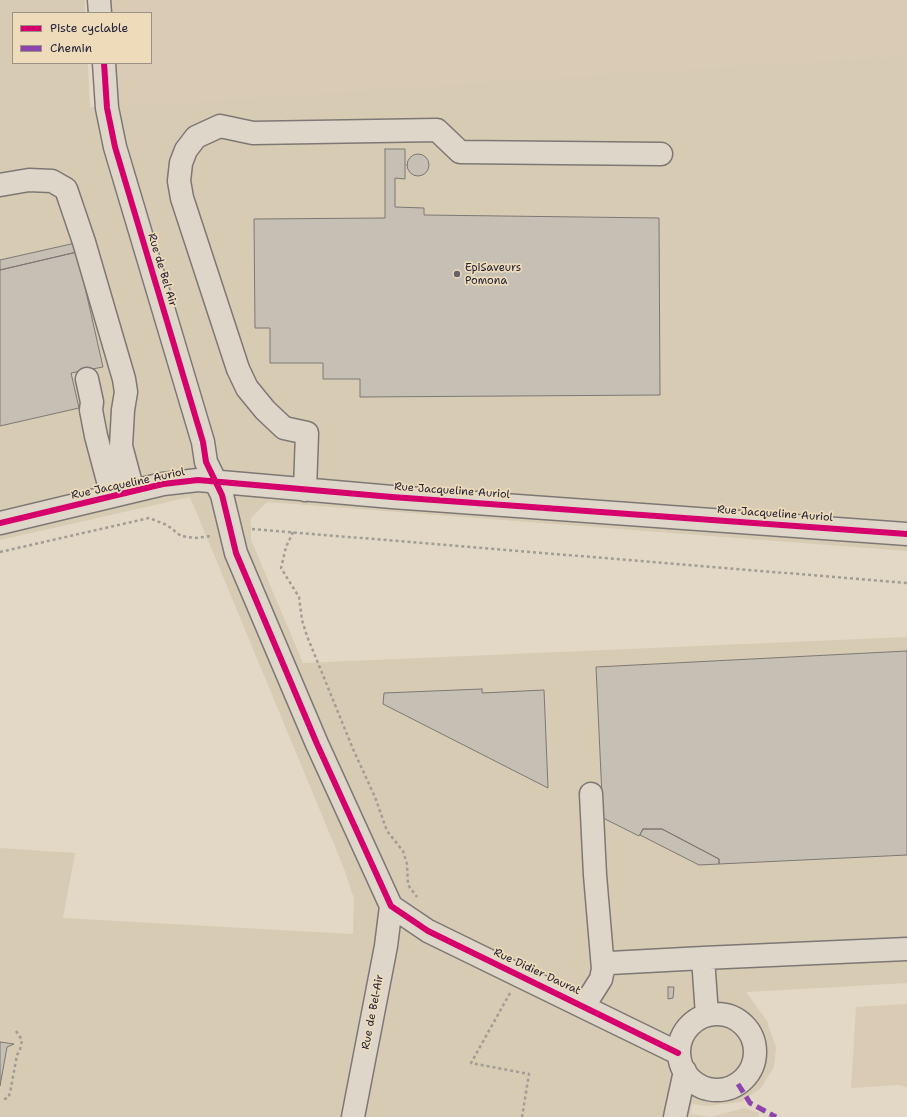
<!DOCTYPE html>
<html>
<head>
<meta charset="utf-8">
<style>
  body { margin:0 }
  #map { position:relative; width:907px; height:1117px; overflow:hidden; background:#e2d8c5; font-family:"Shantell Sans",sans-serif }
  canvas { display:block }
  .legend { position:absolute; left:12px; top:12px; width:140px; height:52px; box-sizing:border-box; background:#eedbb9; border:1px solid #9c9187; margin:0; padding:5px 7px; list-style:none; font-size:12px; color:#22223b }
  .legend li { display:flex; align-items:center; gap:8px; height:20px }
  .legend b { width:20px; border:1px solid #9c9187 }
</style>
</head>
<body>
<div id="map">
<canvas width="907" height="1117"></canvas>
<ul class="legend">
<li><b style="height:5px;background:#d6006c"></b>Piste cyclable</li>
<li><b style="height:5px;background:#8e44ad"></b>Chemin</li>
</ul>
</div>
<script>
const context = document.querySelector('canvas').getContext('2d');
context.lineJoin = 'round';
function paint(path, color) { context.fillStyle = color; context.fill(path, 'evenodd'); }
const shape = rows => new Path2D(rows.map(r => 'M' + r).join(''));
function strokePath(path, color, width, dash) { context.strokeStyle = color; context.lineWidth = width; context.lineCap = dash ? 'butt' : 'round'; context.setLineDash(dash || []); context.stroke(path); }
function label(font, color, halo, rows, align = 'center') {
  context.font = font + ' "Shantell Sans",sans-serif'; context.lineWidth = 3.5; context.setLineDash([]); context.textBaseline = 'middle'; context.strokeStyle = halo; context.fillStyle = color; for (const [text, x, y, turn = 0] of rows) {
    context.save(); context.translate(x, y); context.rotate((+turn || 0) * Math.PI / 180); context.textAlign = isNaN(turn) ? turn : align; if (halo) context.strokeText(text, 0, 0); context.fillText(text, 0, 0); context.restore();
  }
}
paint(shape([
  [0,0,85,0,85,13,13,13,13,63,88,63,90,107,907,55,907,551,267,502,251,518,251,540,303,663,907,637,907,983,746,992,767,1021,776,1048,774,1067,761,1088,741,1102,707,1106,692,1104,690,1117,0,1117,0,848,75,853,63,918,353,934,354,899,343,866,190,497,0,540]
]), '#d8cbb4');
paint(shape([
  [99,0,907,0,907,55,107,108,104,63,151,63,151,13,100,13],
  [907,1004,907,1087,898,1085,851,1088,856,1007],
  [744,1108,759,1113,759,1117,690,1117,691,1114,711,1117]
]), '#d9cbb4');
const building = shape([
  [385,149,405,149,405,179,395,178,395,207,424,208,424,215,659,218,660,395,360,397,360,379,323,379,323,363,270,363,270,328,255,328,254,219,385,218,385,149],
  '407 165a11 11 0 1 1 22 0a11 11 0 1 1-22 0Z',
  [80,242,77,252,0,270,0,260,80,242],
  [77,252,103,367,71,373,79,408,0,426,0,270,77,252],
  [907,651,907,855,719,864,719,859,662,829,643,829,639,836,603,818,596,667,907,651],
  [482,689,482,693,544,690,548,788,383,704,384,693,482,689],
  [643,829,662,829,719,859,719,864,699,865,640,835,643,829],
  [668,987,674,987,673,998,668,999,668,987],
  [0,1042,14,1044,7,1047,0,1086,0,1042]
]);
paint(building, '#c6bfb3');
strokePath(building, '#7d7875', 1);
const minor = shape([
  [99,0,100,13],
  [104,63,107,108,115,147,203,442,206,462,222,495,236,553,317,744,391,906],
  [0,185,29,180,52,181,66,189,84,242,124,379,126,392,123,410,121,446,133,491],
  [87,379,92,402,91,410,96,436,112,496],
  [305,490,307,433,284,428,265,410,247,388,238,369,182,198,179,181,181,163,186,150,196,137,220,126,253,133,437,130,460,152,661,154],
  [0,523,163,484,198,480,392,497,907,534],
  [591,794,595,875,603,969],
  [391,906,428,931,678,1053],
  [584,1006,601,979,603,969,610,963,703,958],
  '679 1052a38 38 0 1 1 76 0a38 38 0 1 1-76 0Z',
  [707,1015,703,958,907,949],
  [353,1117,386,946,391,906],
  [675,1117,685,1071]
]);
strokePath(minor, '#7d7875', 25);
strokePath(shape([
  [252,529,907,583],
  [293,532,286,547,281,568,299,597,302,620,307,636,353,749,375,797,387,831,403,851,407,864,408,885,417,897],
  [0,552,149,518,167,525,181,536,195,538,212,536],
  [510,993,471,1063,529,1074,522,1117],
  [4,1099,8,1098,10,1093,17,1055,20,1050,22,1040,16,1031]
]), '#a19c96', 2.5, [3, 3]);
strokePath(minor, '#ded6c9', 22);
strokePath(shape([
  [738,1084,750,1103,776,1117]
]), '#8e44ad', 5, [10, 5]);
strokePath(shape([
  [104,63,107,108,115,147,203,442,206,462,222,495,236,553,317,744,391,906,428,931,678,1053],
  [0,523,163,484,198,480,392,497,907,534]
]), '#d6006c', 6);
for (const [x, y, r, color] of [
  [457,274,4,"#65626b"]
]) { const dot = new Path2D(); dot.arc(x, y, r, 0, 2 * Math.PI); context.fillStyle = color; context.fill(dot); strokePath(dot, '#eedbb9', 1.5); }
label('11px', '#22223b', '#eedbb9', [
  ["EpiSaveurs",465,268],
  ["Pomona",465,281]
], 'left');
label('11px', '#22223b', '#eedbb9', [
  ["Rue de Bel Air",162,270,73],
  ["Rue Jacqueline Auriol",128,484,-12],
  ["Rue Jacqueline Auriol",452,491,4],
  ["Rue Jacqueline Auriol",775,514,4],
  ["Rue Didier Daurat",537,972,25],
  ["Rue de Bel-Air",373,1012,-79]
]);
</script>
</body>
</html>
